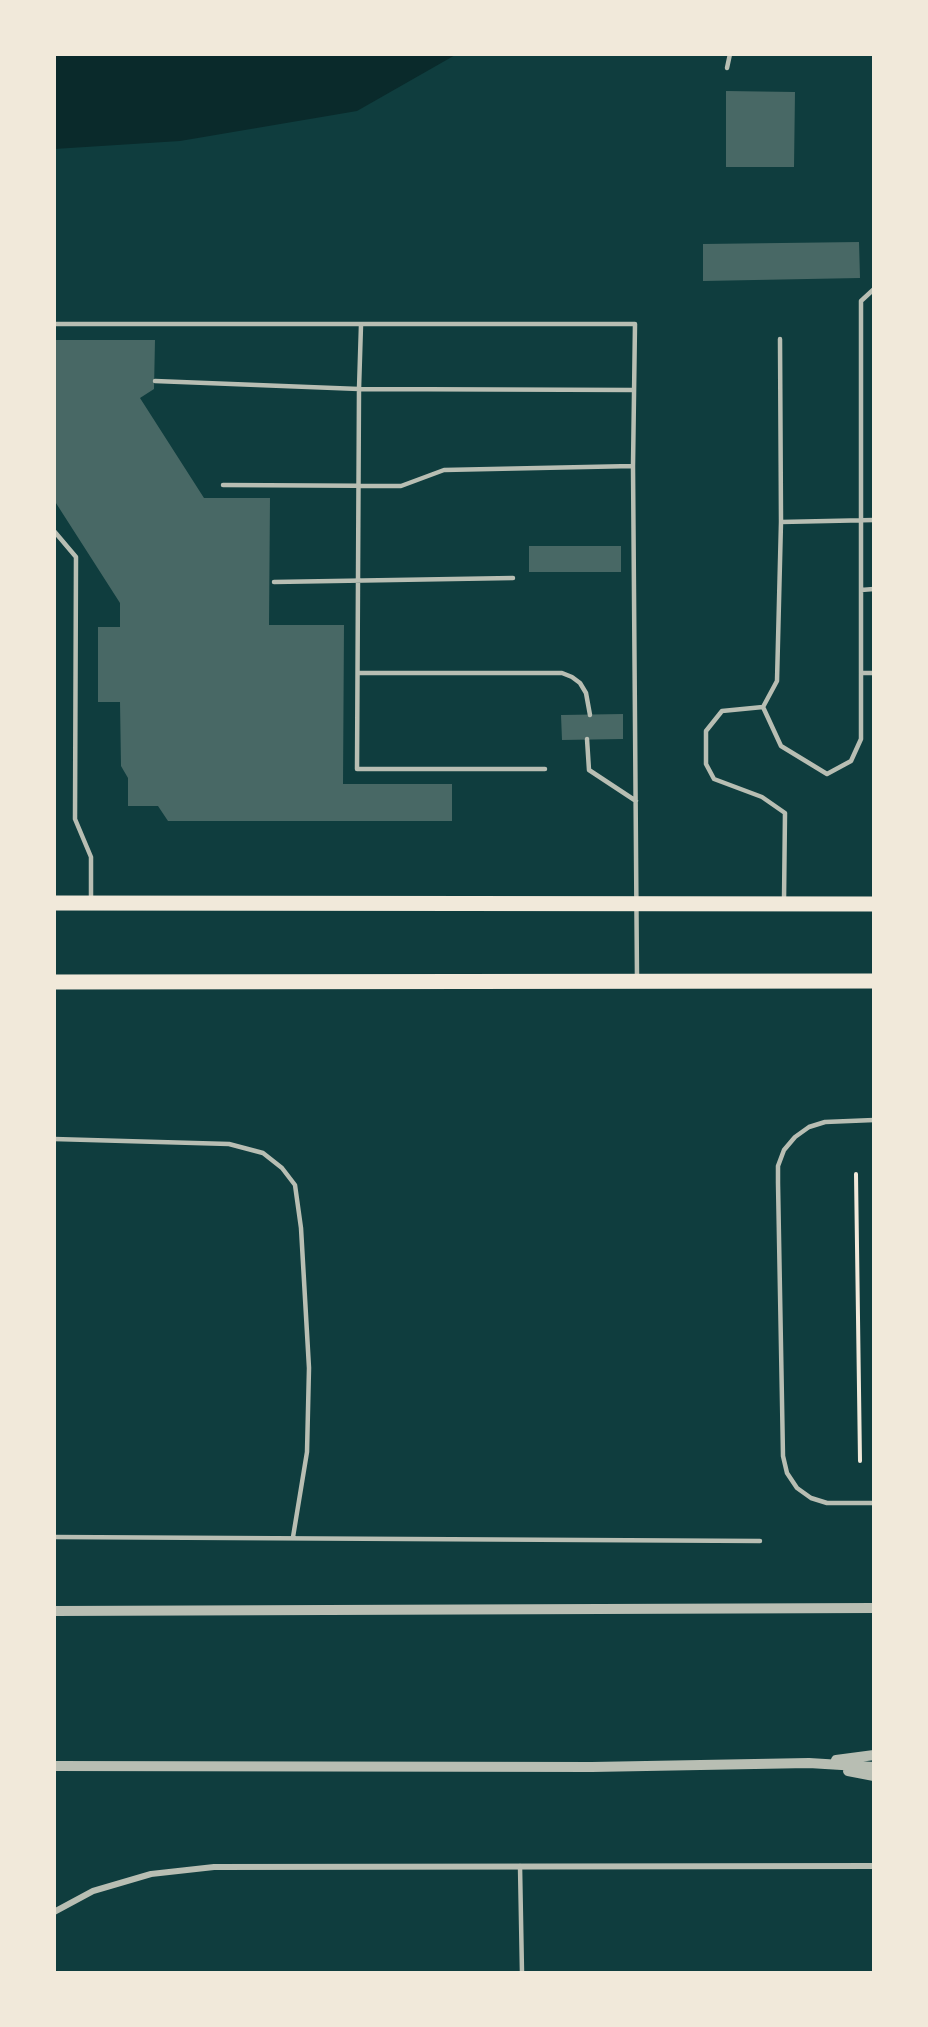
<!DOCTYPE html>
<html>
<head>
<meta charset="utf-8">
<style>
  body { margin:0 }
  #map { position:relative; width:928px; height:2027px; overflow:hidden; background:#0f3d3e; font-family:"Public Sans",sans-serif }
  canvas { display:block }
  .frame { position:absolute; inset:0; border:56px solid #f1e9da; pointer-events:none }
</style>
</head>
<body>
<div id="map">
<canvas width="928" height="2027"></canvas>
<div class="frame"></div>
</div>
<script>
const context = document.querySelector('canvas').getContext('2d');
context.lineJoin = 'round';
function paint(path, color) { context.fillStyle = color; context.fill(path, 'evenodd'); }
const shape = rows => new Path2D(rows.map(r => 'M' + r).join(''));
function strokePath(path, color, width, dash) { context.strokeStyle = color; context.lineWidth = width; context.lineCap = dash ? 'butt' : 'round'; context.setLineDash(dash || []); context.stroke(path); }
paint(shape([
  [54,54,457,54,357,111,180,141,54,149]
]), '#0a2a2b');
paint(shape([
  [726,91,795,92,794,167,726,167],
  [859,242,860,278,703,281,703,244],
  [54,340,155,340,154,389,140,398,204,498,270,498,269,625,344,625,343,784,452,784,452,821,168,821,158,806,128,806,128,778,121,766,120,702,98,702,98,627,120,627,120,603,54,500],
  [529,546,621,546,621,572,529,572],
  [623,714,623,739,562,740,561,715]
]), '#486865');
strokePath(shape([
  [856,1174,860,1461]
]), '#f1e9da', 4);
strokePath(shape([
  [727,68,730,54],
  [54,324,635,324,633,466,637,979],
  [361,325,359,389,357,769,545,769],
  [155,381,359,389,634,390],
  [223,485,401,486,444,470,633,466],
  [781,522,874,520],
  [54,531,76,557,75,819,91,857,91,901],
  [274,582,513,578],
  [861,590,874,589],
  [358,673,562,673,572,677,580,683,586,693,590,715],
  [861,673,874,673],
  [763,707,781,746,827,774,851,761,861,739,861,301,874,289],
  [763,707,777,681,781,522,780,339],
  [763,707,722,711,706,731,706,764,714,779,762,797,785,813,784,900],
  [587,739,589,770,636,801],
  [874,1120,825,1122,809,1127,795,1137,784,1150,778,1166,778,1183,783,1456,787,1473,797,1488,811,1498,827,1503,874,1503],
  [54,1139,229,1144,263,1153,282,1168,295,1185,301,1228,309,1368,307,1452,293,1537],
  [54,1537,760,1541],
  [520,1866,522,1973]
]), '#b8beb3', 4.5);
strokePath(shape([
  [54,1912,93,1891,151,1874,214,1867,874,1866]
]), '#b8beb3', 6);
strokePath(shape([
  [54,1611,874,1608],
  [836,1760,874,1755],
  [54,1766,592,1767,809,1763,874,1767],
  [848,1771,874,1776]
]), '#b8beb3', 10);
strokePath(shape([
  [54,903,874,904],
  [54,982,874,981]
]), '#f1e9da', 15);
</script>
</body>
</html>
